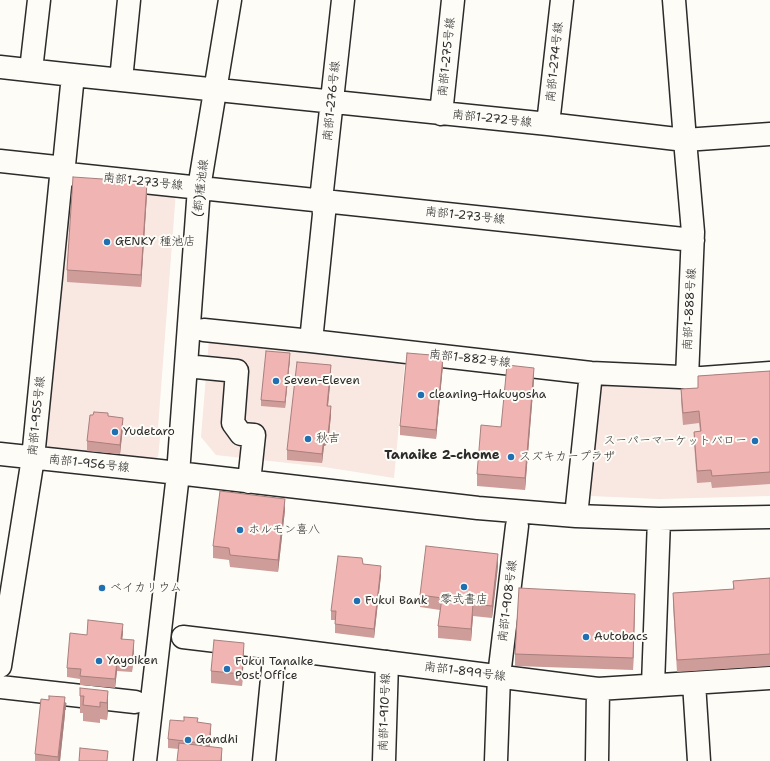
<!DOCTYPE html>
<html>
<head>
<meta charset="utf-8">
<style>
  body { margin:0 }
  canvas { display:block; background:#fdfcf7 }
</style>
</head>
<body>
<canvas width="770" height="761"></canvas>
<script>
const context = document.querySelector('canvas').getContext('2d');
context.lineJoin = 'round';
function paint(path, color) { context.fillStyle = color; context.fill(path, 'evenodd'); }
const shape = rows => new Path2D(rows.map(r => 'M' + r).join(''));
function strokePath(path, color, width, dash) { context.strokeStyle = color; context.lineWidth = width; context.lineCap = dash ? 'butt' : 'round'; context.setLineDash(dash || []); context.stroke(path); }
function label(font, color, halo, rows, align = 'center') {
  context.font = font + ' "Shantell Sans","Klee One",sans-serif'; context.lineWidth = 4; context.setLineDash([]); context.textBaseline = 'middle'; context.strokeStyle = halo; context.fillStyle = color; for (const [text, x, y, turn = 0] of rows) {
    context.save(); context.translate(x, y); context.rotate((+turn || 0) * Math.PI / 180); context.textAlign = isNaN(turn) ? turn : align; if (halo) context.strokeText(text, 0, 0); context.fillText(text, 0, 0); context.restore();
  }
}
paint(shape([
  [69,179,176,191,158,428,161,429,158,457,152,461,49,450,42,443],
  [209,339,405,360,394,478,324,467,216,455,201,437],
  [770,381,770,496,659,499,591,496,587,491,600,387,606,382]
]), '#f9e7e2');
const minor = shape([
  [343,0,322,191,324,214,311,341,591,373,702,378,770,373],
  [674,0,685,140,693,232,687,378],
  [0,67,73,75,548,124,685,140,770,134],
  [31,70,39,0],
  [121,80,129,0],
  [441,114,453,0],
  [548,124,562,0],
  [0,161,56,167,68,174,693,240],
  [204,330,311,341],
  [186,366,237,371,233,423,241,434,254,435,249,482],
  [0,454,160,471,478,508,576,516,659,519,770,517],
  [576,516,591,373],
  [183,637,275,648],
  [0,666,33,458,61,177,64,165,73,75],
  [694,683,699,761],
  [653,685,659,519],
  [0,687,135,702],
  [145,761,178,474,199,188,230,0],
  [264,761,275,648,598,689,770,678],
  [384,761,387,662],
  [496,761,499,676,517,526],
  [597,761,598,689]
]);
strokePath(minor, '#2b2b2b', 25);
strokePath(minor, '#fdfcf7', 22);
paint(shape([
  [147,194,141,287,67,282,67,270],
  [290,359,285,408,261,406,261,400],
  [443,365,436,439,400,435,400,426],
  [770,371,770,484,712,488,711,482,697,483,694,443,694,432,700,431,699,423,683,425,681,401,681,389,698,388,698,376],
  [331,375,328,406,331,415,328,444,324,446,322,463,287,460,287,450],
  [534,380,525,490,477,486,477,474,501,427],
  [93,415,108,416,123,427,120,454,87,451,87,441],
  [285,510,278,572,230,567,229,560,213,558,213,546],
  [498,566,492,618,473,616,471,641,438,638,438,626,440,610,420,607,420,595],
  [381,575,374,638,335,633,335,620,331,620,331,611],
  [770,578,770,666,677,672,673,605,673,593,733,589,733,581],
  [635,606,633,670,515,666,515,654],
  [123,633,122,639,134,650,132,672,117,671,115,688,80,685,80,679,67,677,67,668],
  [244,655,242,686,211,683,211,671],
  [108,691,108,708,107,720,100,719,100,723,83,721,83,713,80,713,80,696],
  [65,703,66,703,65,714,60,761,35,761,35,754],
  [198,722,211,733,209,746,222,757,222,761,177,761,179,749,168,748,168,739]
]), '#ce9c99');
paint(shape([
  [147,182,147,194,141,287,141,275],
  [290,353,290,359,285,408,285,402],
  [443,356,443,365,436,439,436,430],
  [331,365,331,375,327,415,327,406],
  [534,368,534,380,525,490,525,478],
  [331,406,331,415,328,444,324,446,322,463,322,454,324,437],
  [123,418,123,427,120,454,120,445],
  [285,499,285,510,278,572,278,560],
  [498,554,498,566,492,618,492,606],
  [381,566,381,575,374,638,374,629],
  [635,594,635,606,633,670,633,658],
  [473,604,473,616,471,641,471,629],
  [123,624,123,633,121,648,121,639],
  [134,640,134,650,132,672,132,663],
  [244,643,244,655,242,686,242,674],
  [117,661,117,671,115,688,115,679],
  [108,691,108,708,107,720,107,703],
  [65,697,65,714,60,761,58,761],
  [211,724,211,733,209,753,209,744]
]), '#a87f7d');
const building = shape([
  [73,177,147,182,141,275,67,270,73,177],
  [266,351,290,353,285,402,261,400,266,351],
  [407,353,443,356,436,430,400,426,407,353],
  [297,362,331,365,327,406,331,406,328,435,324,437,322,454,287,450,297,362],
  [507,365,534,368,525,478,477,474,481,425,501,427,507,365],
  [770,371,770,472,712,476,711,470,697,471,694,432,701,431,699,411,683,413,681,389,698,388,698,376,770,371],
  [94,412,108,413,108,416,123,418,120,445,87,441,90,415,93,415,94,412],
  [220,491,285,499,278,560,230,555,229,548,213,546,220,491],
  [426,546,498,554,492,606,473,604,471,629,438,626,442,598,420,595,426,546],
  [338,556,362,558,363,564,381,566,374,629,335,624,336,611,331,611,338,556],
  [770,578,770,654,677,660,673,593,734,589,733,581,770,578],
  [519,588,635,594,633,658,515,654,519,588],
  [88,620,123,624,121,639,134,640,132,663,117,661,115,679,80,676,81,669,67,668,70,633,87,635,88,620],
  [214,640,244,643,242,674,211,671,214,640],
  [80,688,108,691,107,703,100,702,100,707,83,705,84,696,80,696,80,688],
  [49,696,65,697,58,757,35,754,41,699,49,700,49,696],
  [65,703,66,703,65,710,65,703],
  [184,717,198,718,197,722,211,724,209,744,168,739,170,720,184,721,184,717],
  [179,743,222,748,221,761,177,761,179,743],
  [80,748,108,751,107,761,79,761,80,748]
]);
paint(building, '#f0b5b2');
strokePath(building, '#a87f7d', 1);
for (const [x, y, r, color] of [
  [107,242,4,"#1f6fb2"],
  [276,381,4,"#1f6fb2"],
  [421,395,4,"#1f6fb2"],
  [115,432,4,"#1f6fb2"],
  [308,439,4,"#1f6fb2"],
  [755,441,4,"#1f6fb2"],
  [511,457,4,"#1f6fb2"],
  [240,530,4,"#1f6fb2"],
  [464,587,4,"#1f6fb2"],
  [102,588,4,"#1f6fb2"],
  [357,601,4,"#1f6fb2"],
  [586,637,4,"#1f6fb2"],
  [99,661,4,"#1f6fb2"],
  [227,669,4,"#1f6fb2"],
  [188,740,4,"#1f6fb2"]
]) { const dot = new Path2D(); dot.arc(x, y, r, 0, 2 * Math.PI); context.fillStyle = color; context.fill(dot); strokePath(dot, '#fdfcf7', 1.5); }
label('12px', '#2b2b2b', '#fdfcf7', [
  ["南部1-275号線",447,57,-84],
  ["南部1-274号線",555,62,-84],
  ["南部1-276号線",332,101,-84],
  ["南部1-272号線",492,119,6],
  ["南部1-273号線",143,182,6],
  ["(都)種池線",201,188,-83],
  ["南部1-273号線",465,216,6],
  ["南部1-888号線",690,309,-87],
  ["南部1-882号線",470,359,6],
  ["南部1-955号線",37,416,-84],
  ["南部1-956号線",89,464,6],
  ["南部1-908号線",508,601,-83],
  ["南部1-899号線",465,672,7],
  ["南部1-910号線",385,712,-88]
]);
label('12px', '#2b2b2b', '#fdfcf7', [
  ["GENKY 種池店",115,242],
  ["Seven-Eleven",284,381],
  ["cleaning-Hakuyosha",429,395],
  ["Yudetaro",123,432],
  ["秋吉",316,439],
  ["スーパーマーケットバロー",747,441,"right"],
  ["スズキカープラザ",519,457],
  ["ホルモン喜八",248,530],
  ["ベイカリウム",110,588],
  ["零式書店",464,600,"center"],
  ["Fukui Bank",365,601],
  ["Autobacs",594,637],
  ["Yayoiken",107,661],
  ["Fukui Tanaike",235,662],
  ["Post Office",235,676],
  ["Gandhi",196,740]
], 'left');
label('bold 13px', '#2b2b2b', '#fdfcf7', [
  ["Tanaike 2-chome",442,456]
]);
</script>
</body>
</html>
